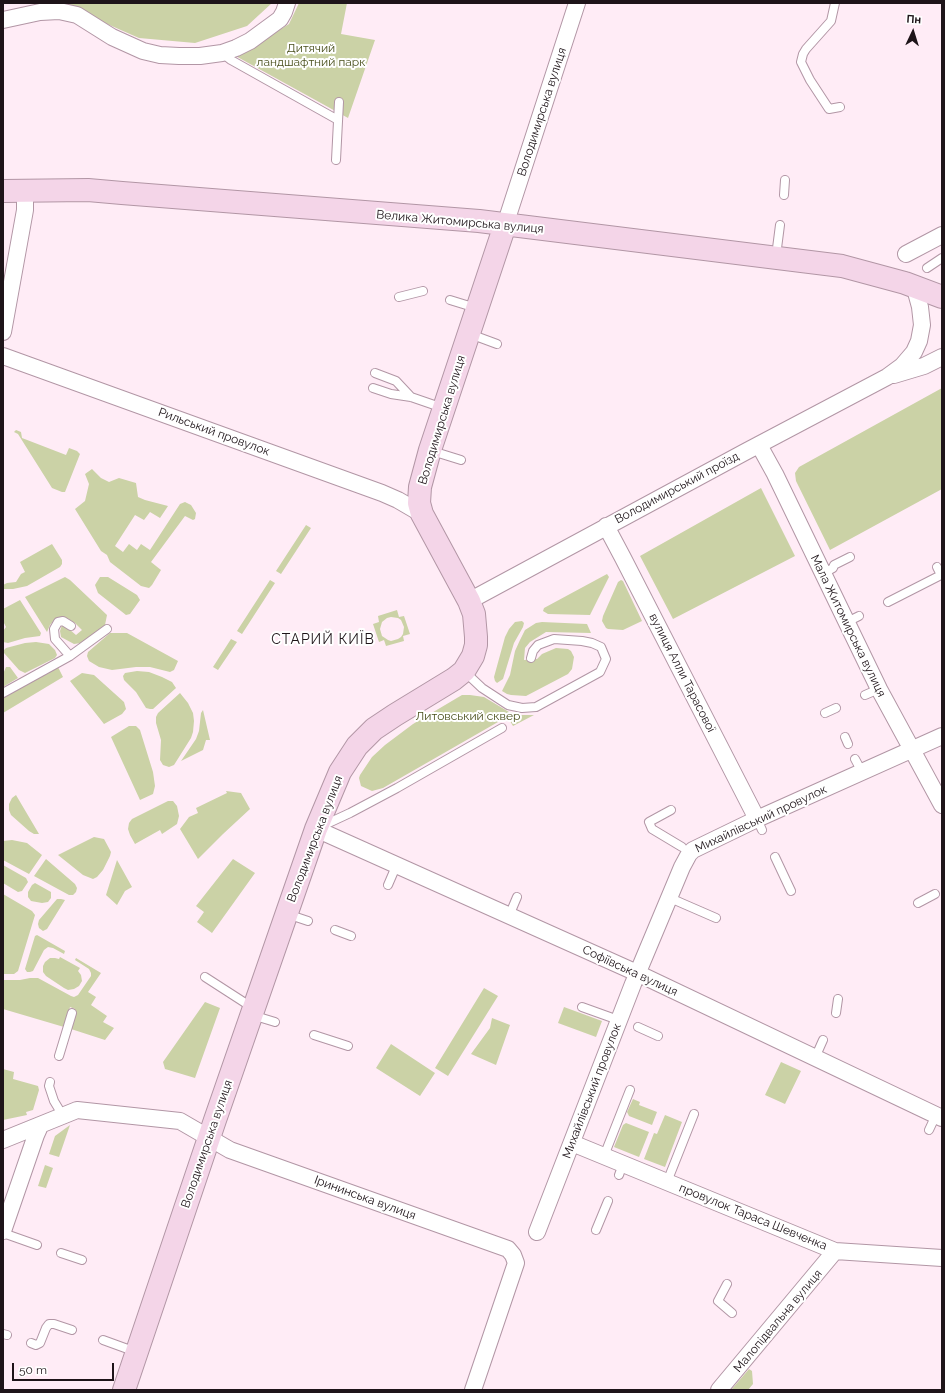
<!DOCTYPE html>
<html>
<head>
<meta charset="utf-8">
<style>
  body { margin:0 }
  #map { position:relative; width:945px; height:1393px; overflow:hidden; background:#ffecf6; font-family:Raleway,sans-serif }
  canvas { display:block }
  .frame { position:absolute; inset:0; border:4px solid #1e1419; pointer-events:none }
  .north { position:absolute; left:893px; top:12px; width:40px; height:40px; -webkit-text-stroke:3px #fff; paint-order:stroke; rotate:4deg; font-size:11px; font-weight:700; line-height:16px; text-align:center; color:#1e1419 }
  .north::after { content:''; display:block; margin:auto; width:14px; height:18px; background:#1e1419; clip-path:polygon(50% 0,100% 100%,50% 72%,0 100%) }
  .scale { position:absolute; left:12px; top:1363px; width:102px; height:18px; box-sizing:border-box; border:2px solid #1e1419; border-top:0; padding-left:5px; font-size:12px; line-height:14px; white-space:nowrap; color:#1e1419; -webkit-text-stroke:3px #fff; paint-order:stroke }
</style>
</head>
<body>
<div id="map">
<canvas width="945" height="1393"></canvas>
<div class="frame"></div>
<div class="north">Пн</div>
<div class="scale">50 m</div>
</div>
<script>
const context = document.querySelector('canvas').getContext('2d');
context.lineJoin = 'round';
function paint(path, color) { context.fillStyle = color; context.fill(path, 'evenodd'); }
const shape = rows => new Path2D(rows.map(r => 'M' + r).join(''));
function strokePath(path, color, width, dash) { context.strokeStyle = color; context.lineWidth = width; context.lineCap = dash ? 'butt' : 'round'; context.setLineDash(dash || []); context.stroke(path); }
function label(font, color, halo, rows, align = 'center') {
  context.font = font + ' Raleway,sans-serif'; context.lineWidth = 4; context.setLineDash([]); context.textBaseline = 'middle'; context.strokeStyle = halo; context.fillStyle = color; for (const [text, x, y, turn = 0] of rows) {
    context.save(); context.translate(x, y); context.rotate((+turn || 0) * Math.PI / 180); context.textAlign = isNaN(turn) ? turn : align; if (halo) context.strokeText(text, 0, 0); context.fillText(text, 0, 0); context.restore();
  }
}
paint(shape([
  [51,3,272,3,247,26,195,43,139,38,64,5],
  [299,3,347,3,341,34,375,40,348,118,232,54,265,39,289,24],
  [942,388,942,489,830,550,796,481,795,473,799,467],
  [16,430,21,432,22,438,66,455,69,448,77,451,80,454,65,492,62,492,52,488,18,434,14,432],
  [92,469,101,478,109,482,119,478,136,483,138,497,145,500,168,506,160,518,150,512,144,520,135,515,115,546,123,552,129,544,137,550,141,544,150,550,180,504,185,502,191,505,196,513,195,519,193,520,185,516,151,562,161,570,152,585,149,588,141,586,110,562,107,555,101,551,75,509,85,501,89,484,85,474],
  [761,488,795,556,673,619,640,556],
  [306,525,311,528,281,574,276,571],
  [52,544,62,560,62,564,60,567,27,586,13,589,3,589,3,585,7,583,16,582,21,574,25,572,20,562],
  [607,574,609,577,590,615,548,614,543,611,544,608],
  [65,577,70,580,107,615,105,625,81,643,74,644,61,637,60,631,62,625,69,629,76,635,82,630,75,623,67,618,61,617,55,619,50,625,47,632,25,597],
  [100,577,108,577,137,595,140,600,130,614,126,615,98,593,95,585],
  [270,580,275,583,242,634,237,631],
  [621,580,623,581,642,621,623,630,608,629,606,628,602,621,603,616,618,582],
  [20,600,41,633,40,636,25,638,8,643,3,642,3,631,6,627,3,621,3,609],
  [397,610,399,617,404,616,410,634,403,636,404,641,386,646,384,640,379,642,373,624,379,622,378,616],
  [391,617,398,618,401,620,404,627,403,634,401,637,398,639,391,641,388,640,382,636,380,629,382,622,387,618],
  [522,621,524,623,523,627,514,643,503,679,497,683,495,681,494,677,505,637,509,629,515,622],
  [542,622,587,624,591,633,546,632,530,642,525,648,524,660,537,659,542,654,556,648,568,649,571,651,574,657,572,669,568,674,526,696,511,695,507,694,502,691,510,675,515,651,520,640,525,630,536,623],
  [110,633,127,633,178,661,174,670,170,672,150,667,136,667,112,670,99,667,89,661,87,656,88,652],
  [231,639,237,642,218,670,213,667],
  [36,642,49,644,55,650,57,655,55,658,25,673,19,670,4,653,3,651,6,648,25,643],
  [6,667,10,667,18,678,3,687,3,674],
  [58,667,63,677,3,713,3,697],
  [137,671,149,672,162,677,172,682,176,688,153,709,150,709,146,708,136,692,124,680,123,676,125,673],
  [82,673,94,675,124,702,126,709,122,714,104,724,70,681],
  [180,693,188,703,193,713,194,721,193,732,191,738,174,765,169,767,163,765,160,760,161,740,156,723,156,717,158,713],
  [462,695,470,695,484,697,509,712,519,715,534,715,513,726,510,721,505,718,383,788,372,791,361,786,359,778,360,775,372,757,385,745,413,724],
  [203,710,210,740,206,740,203,750,181,761,196,739,199,731,201,713],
  [129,726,136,726,140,730,153,772,155,786,153,794,140,800,111,737],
  [226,791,241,793,250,809,223,834,198,859,180,829,189,817,198,813,196,808,227,793],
  [16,795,39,834,34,834,29,831,11,815,9,810,9,804,12,798],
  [168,801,173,801,177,806,179,816,177,824,162,834,160,830,135,844,130,835,128,829,129,823,132,819],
  [94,837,104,839,111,852,110,856,103,870,97,877,93,879,83,875,58,855],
  [12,840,27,843,42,855,29,874,3,860,3,841],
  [46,859,75,884,77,888,76,892,73,895,69,895,34,876],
  [233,859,255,873,212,933,197,922,204,912,196,906],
  [117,860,132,887,125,891,117,905,106,895],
  [3,865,26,878,28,882,22,891,18,892,3,883],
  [35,883,51,892,51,898,48,902,42,903,31,901,28,897,28,892,32,885],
  [3,894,32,911,35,915,18,971,14,974,3,974],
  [57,899,61,899,65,900,47,929,43,931,39,928,38,924,39,920],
  [37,935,65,951,64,954,53,948,48,947,44,950,33,971,30,972,27,972,25,969,35,936],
  [60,957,80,968,78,971,81,975,82,981,79,986,74,989,68,990,64,988,46,976,43,972,43,966,45,962,50,958,55,958,59,959],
  [76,958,101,973,88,992,96,997,91,1005,107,1016,103,1022,114,1028,105,1040,71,1029,75,1009,70,1007,64,1027,3,1009,3,980,20,980,30,978,38,978,71,996,74,997,78,995,91,976,91,973,89,969,75,960],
  [484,988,498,996,448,1076,435,1068],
  [205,1002,220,1008,195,1078,165,1069,163,1062],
  [564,1007,602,1021,596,1037,558,1023],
  [492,1018,510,1025,496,1065,471,1054,490,1028],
  [391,1044,435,1073,420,1096,376,1068],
  [781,1062,801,1071,785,1104,765,1095],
  [3,1069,14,1072,13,1079,38,1086,39,1090,33,1110,26,1112,27,1115,3,1120],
  [633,1099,640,1102,639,1105,657,1112,652,1125,629,1116,627,1112],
  [665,1115,682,1122,665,1167,644,1159,654,1133,657,1134],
  [626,1123,649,1132,639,1157,614,1147,623,1125],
  [70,1125,59,1157,49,1154,55,1136],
  [45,1165,53,1168,46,1188,38,1186],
  [749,1369,752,1371,753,1384,748,1390,731,1390]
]), '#cbd2a6');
const lane = shape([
  [835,3,831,21,806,49,803,54,801,62,810,80,829,109,840,107],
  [222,53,231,60,338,120],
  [336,160,339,102],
  [784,195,785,180],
  [776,256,780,225],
  [927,268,942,258],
  [399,297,423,291],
  [450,300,476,308],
  [470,334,497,344],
  [375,373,396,381,411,397],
  [373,388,391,394,411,397,443,408],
  [432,451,461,460],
  [822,574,833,568,834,565,850,557],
  [888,602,941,575,937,567],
  [847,622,859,616],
  [70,656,55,639,54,629,58,622,63,621,71,626],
  [464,671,482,688,508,705,522,708,536,707,600,672,606,659,601,647,592,643,582,641,554,639,538,645,533,651,531,658],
  [3,693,70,656,107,629],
  [865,695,879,689],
  [825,713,836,708],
  [845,737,848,744],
  [855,759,862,772],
  [671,810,649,822,652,829,682,847],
  [757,819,762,830],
  [322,826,350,813,397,788,502,728],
  [775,857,791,891],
  [388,885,397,864],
  [670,898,716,918],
  [918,903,935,894],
  [287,914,308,921],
  [509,916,517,897],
  [335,930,351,936],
  [205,977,253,1008],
  [582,1007,621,1021],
  [836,1013,838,999],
  [252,1015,275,1022],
  [638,1027,658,1036],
  [314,1035,348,1046],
  [59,1056,72,1013],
  [815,1058,823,1040],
  [50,1082,49,1086,54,1101,63,1116],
  [929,1130,936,1115],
  [604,1156,630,1090],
  [619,1175,623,1164],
  [667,1182,694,1114],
  [596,1230,608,1201],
  [3,1233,37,1245],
  [61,1253,82,1260],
  [727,1284,718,1301,732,1313],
  [3,1334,7,1335],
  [103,1340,136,1352],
  [31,1343,36,1345,40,1343,46,1328,49,1324,54,1324,72,1330]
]);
const street = shape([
  [3,20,40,12,59,11,77,15,112,37,143,51,160,55,179,56,200,56,222,53,236,48,250,41,280,19,284,12,287,3],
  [505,225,577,3],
  [906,254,942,235],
  [3,332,25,210,25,191],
  [3,356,382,493,398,500,422,514],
  [894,375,924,366,942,357],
  [759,445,775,474,879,689,942,805],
  [606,526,623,558,757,819],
  [469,601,745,452,887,377,902,366,914,352,919,341,922,325,920,307,914,285],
  [316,829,637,973,942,1118],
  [3,1140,77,1110,180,1121,230,1150,508,1249,513,1255,516,1263,473,1390],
  [572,1143,835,1251,942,1258],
  [3,1231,36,1135,40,1126],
  [537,1232,633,984,682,867,689,854,693,850,757,819,942,736],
  [719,1390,835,1251]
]);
const secondary = shape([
  [3,191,88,190,122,193,479,221,842,266,905,283,942,297],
  [124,1390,215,1120,316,829,340,772,357,746,374,729,395,715,454,679,464,671,473,656,476,645,476,637,474,614,469,601,422,514,419,503,420,487,430,450,505,225]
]);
strokePath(lane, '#b296a5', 10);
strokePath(street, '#b296a5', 18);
strokePath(secondary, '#b296a5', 24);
strokePath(lane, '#fff', 8);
strokePath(street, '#fff', 16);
strokePath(secondary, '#f4d5e8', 22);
label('12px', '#494f1c', '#fff', [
  ["Дитячий",311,48],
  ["ландшафтний парк",311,62],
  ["Литовський сквер",468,716]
]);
label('12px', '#1e1419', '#fff', [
  ["Володимирська вулиця",542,112,-72],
  ["Велика Житомирська вулиця",460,222,5],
  ["Володимирська вулиця",442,420,-73],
  ["Рильський провулок",214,432,20],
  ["Володимирський проїзд",677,488,-28],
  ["Мала Житомирська вулиця",848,626,64],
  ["вулиця Алли Тарасової",682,673,63],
  ["Михайлівський провулок",761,819,-25],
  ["Володимирська вулиця",315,839,-69],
  ["Софіївська вулиця",630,971,25],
  ["Михайлівський провулок",592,1091,-69],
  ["Володимирська вулиця",207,1144,-71],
  ["Ірининська вулиця",365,1198,20],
  ["провулок Тараса Шевченка",753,1217,22],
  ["Малопідвальна вулиця",778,1321,-50]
]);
context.letterSpacing = '1px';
label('14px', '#1e1419', '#fff', [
  ["СТАРИЙ КИЇВ",323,640]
]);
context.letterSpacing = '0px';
</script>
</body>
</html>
